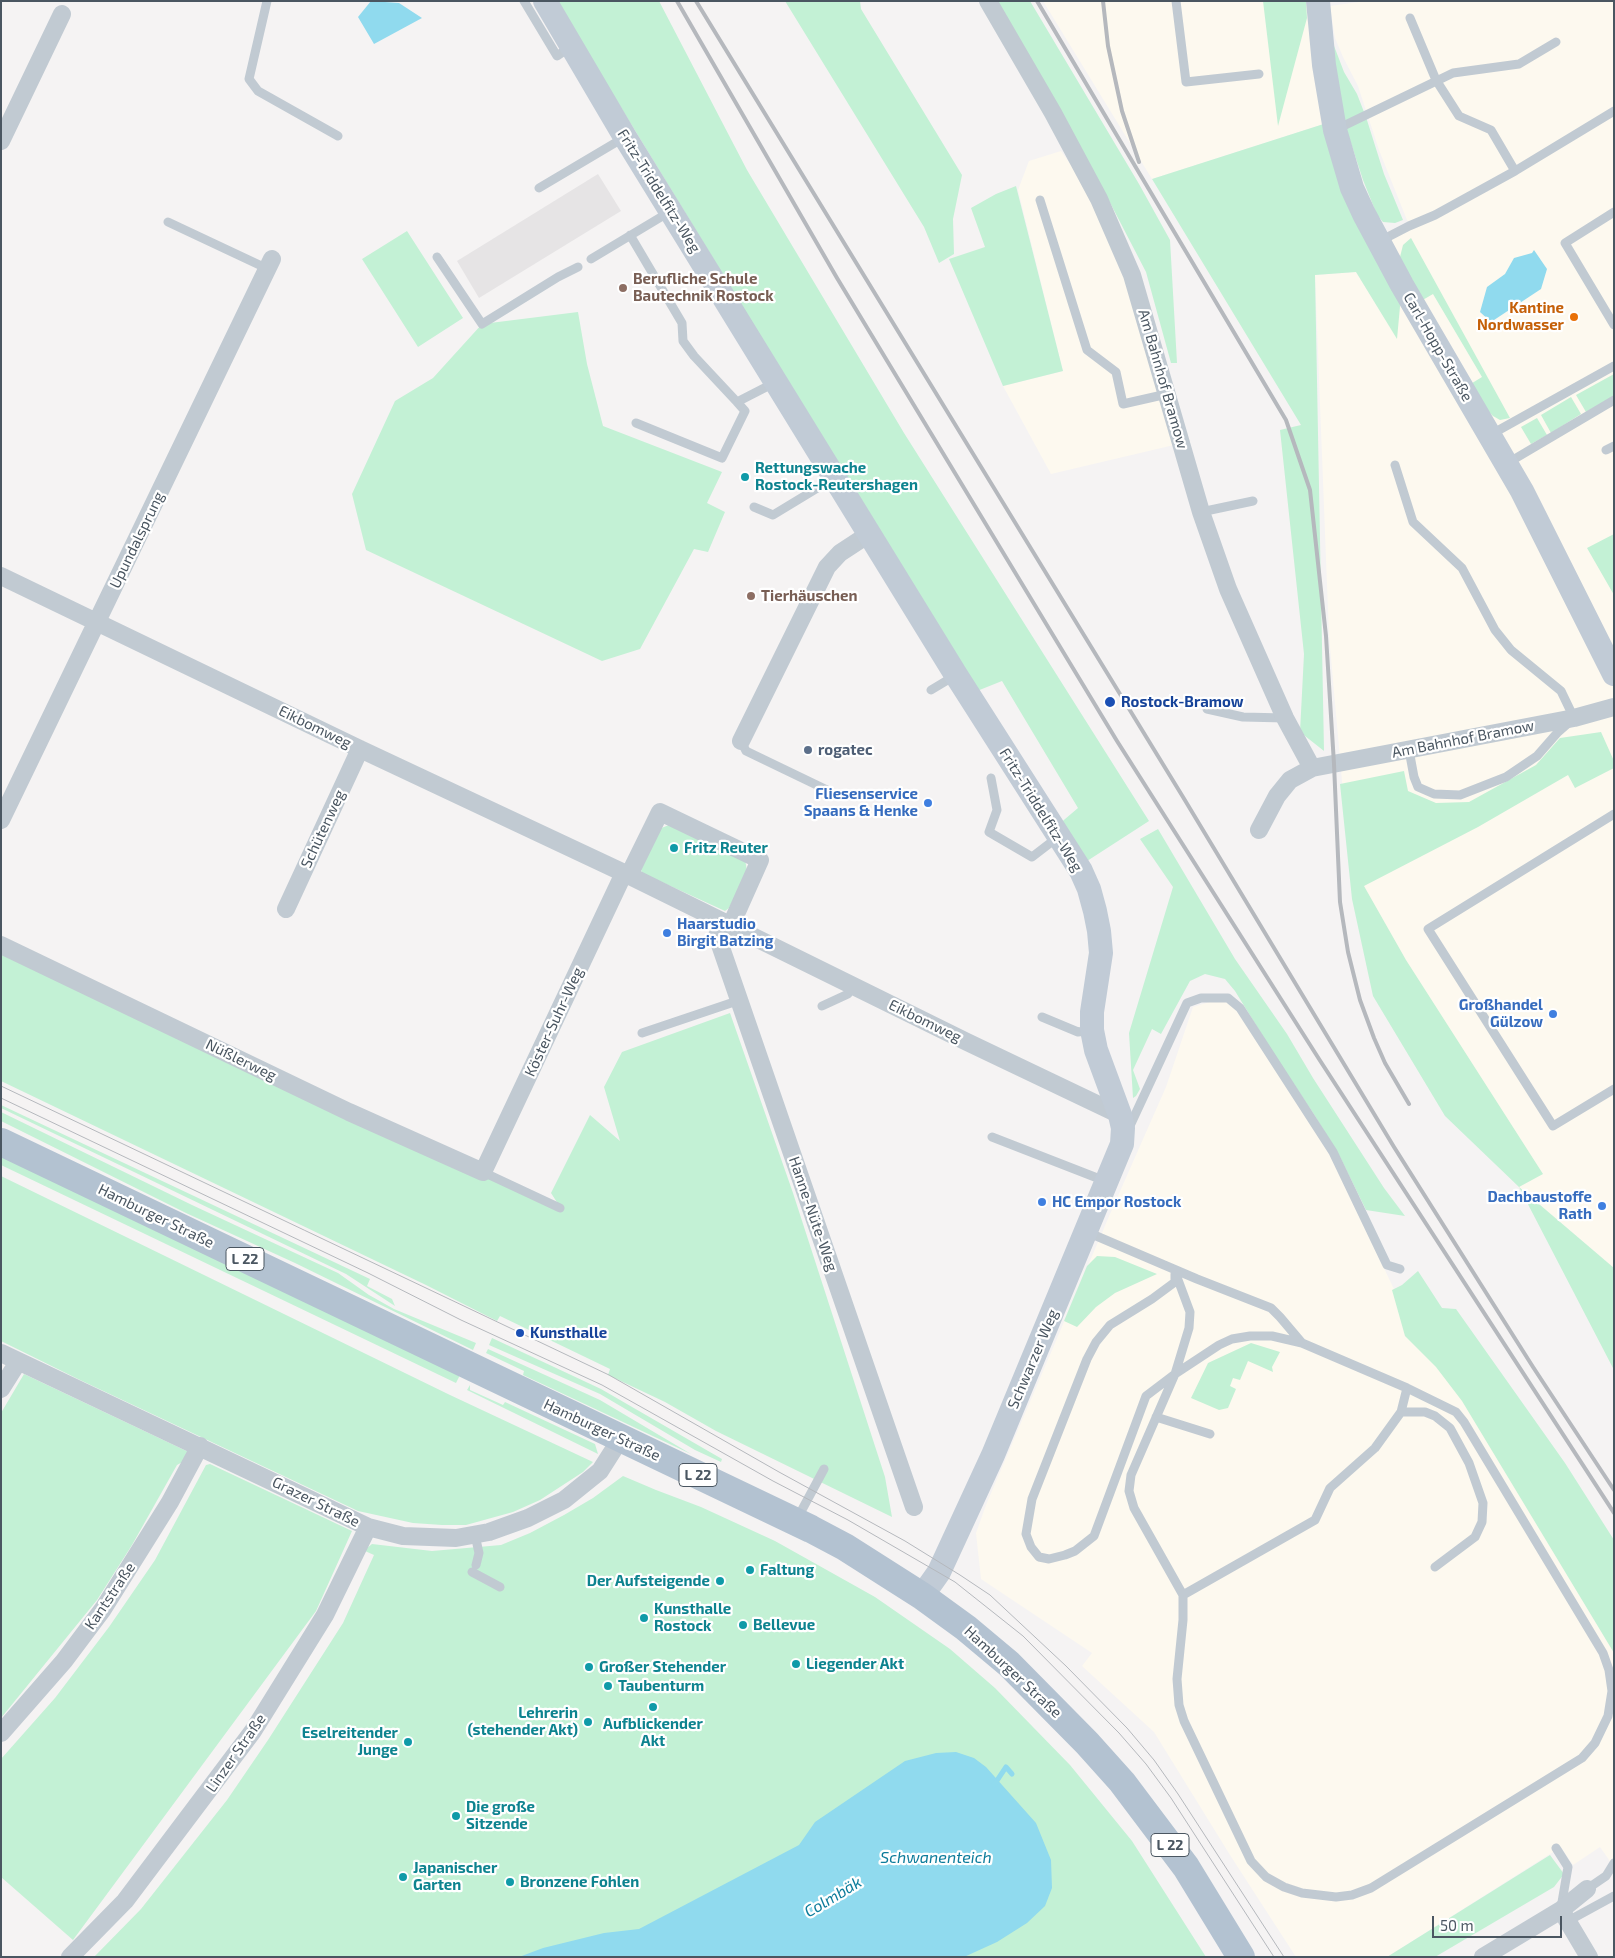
<!DOCTYPE html>
<html>
<head>
<meta charset="utf-8">
<style>
  body { margin:0 }
  #map { position:relative; width:1615px; height:1958px; overflow:hidden; background:#f5f3f3; font-family:"Exo 2",sans-serif }
  canvas { display:block }
  .frame { position:absolute; inset:0; border:2px solid #4a5661; pointer-events:none }
  .scale { position:absolute; left:1432px; top:1916px; width:130px; height:22px; box-sizing:border-box; border:2px solid #4a5661; border-top:0; padding-left:6px; font-size:15px; line-height:18px; white-space:nowrap; color:#4a5661; -webkit-text-stroke:4px #fff; paint-order:stroke }
</style>
</head>
<body>
<div id="map">
<canvas width="1615" height="1958"></canvas>
<div class="frame"></div>
<div class="scale">50 m</div>
</div>
<script>
const context = document.querySelector('canvas').getContext('2d');
context.lineJoin = 'round';
function paint(path, color) { context.fillStyle = color; context.fill(path, 'evenodd'); }
const shape = rows => new Path2D(rows.map(r => 'M' + r).join(''));
function strokePath(path, color, width, dash) { context.strokeStyle = color; context.lineWidth = width; context.lineCap = dash ? 'butt' : 'round'; context.setLineDash(dash || []); context.stroke(path); }
function label(font, color, halo, rows, align = 'center') {
  context.font = font + ' "Exo 2",sans-serif'; context.lineWidth = 4.5; context.setLineDash([]); context.textBaseline = 'middle'; context.strokeStyle = halo; context.fillStyle = color; for (const [text, x, y, turn = 0] of rows) {
    context.save(); context.translate(x, y); context.rotate((+turn || 0) * Math.PI / 180); context.textAlign = isNaN(turn) ? turn : align; if (halo) context.strokeText(text, 0, 0); context.fillText(text, 0, 0); context.restore();
  }
}
paint(shape([
  [1043,1,1318,1,1333,121,1152,179],
  [1366,1,1614,1,1614,1268,1519,1187,1351,881,1329,636,1315,275,1356,272,1397,338,1378,242,1409,225,1379,150,1358,86,1343,57,1335,38,1330,6],
  [1061,151,1087,188,1136,305,1174,445,1051,474,1003,386,1063,371,1018,190,1029,161],
  [1213,1001,1231,1002,1238,1010,1329,1153,1413,1329,1437,1358,1614,1631,1614,1867,1600,1847,1573,1865,1561,1847,1387,1957,1296,1957,1230,1855,1154,1732,1082,1666,1092,1653,981,1579,976,1533,986,1505,1110,1214,1166,1087,1193,1007]
]), '#fdf9ef');
paint(shape([
  [598,174,621,211,479,298,457,261]
]), '#e6e4e5');
paint(shape([
  [556,1,659,1,747,170,904,433,1149,821,1084,863,1058,825,1078,808,1002,681,977,691],
  [785,1,860,1,861,9,962,175,953,219,954,254,939,263,924,227],
  [997,1,1030,1,1139,184,1170,240,1177,363,1171,363,1146,272,1104,191],
  [1263,1,1306,1,1307,18,1278,126],
  [1331,38,1344,72,1357,94,1364,112,1344,123],
  [1366,117,1384,174,1403,220,1395,223,1383,222,1377,215,1363,180,1346,128],
  [1333,121,1402,285,1397,339,1356,272,1315,275,1324,751,1300,732,1304,654,1280,430,1301,425,1152,179],
  [1016,186,1063,371,1003,386,949,259,985,247,971,208,996,194],
  [407,231,463,318,418,347,362,259],
  [1411,238,1510,418,1500,420,1493,416,1483,406,1469,385,1482,377,1433,294,1421,301,1399,261,1403,245],
  [578,312,587,364,603,426,722,472,707,503,725,512,708,552,694,549,640,649,602,661,366,550,352,494,395,401,433,378,482,324],
  [1614,374,1614,396,1586,412,1576,395],
  [1571,397,1581,414,1551,433,1541,415],
  [1537,418,1547,435,1531,444,1521,427],
  [1614,534,1614,595,1587,548],
  [1601,732,1614,761,1614,768,1575,788,1568,775,1478,827,1364,886,1406,960,1543,1174,1519,1187,1614,1268,1614,1370,1519,1187,1445,1116,1373,996,1352,899,1340,784,1404,771,1408,791,1436,803,1469,802,1536,765,1560,738],
  [669,825,745,859,747,871,729,908,725,911,642,873,640,866,659,829],
  [1158,829,1235,959,1287,1034,1313,1078,1384,1188,1405,1216,1366,1210,1340,1157,1315,1116,1272,1051,1235,991,1225,979,1205,974,1190,981,1161,1034,1152,1029,1133,1070,1140,1089,1136,1096,1133,1098,1129,1033,1173,887,1140,839],
  [1,945,560,1207,551,1193,590,1115,620,1141,604,1087,622,1052,730,1013,793,1193,885,1477,892,1517,716,1431,665,1402,608,1375,610,1369,500,1316,497,1321,426,1285,1,1081],
  [1,1105,370,1279,367,1286,392,1299,395,1306,346,1274,1,1108],
  [1,1112,192,1205,338,1273,369,1295,394,1309,476,1343,473,1350,295,1263,186,1213,1,1121],
  [1,1156,460,1375,456,1383,1,1165],
  [1,1176,450,1395,593,1462,583,1472,540,1500,513,1512,466,1525,442,1525,413,1523,358,1511,80,1380,1,1341],
  [1097,1256,1115,1257,1157,1274,1115,1293,1096,1307,1077,1327,1064,1321,1087,1266],
  [1418,1271,1442,1308,1456,1309,1565,1463,1614,1540,1614,1653,1462,1401,1436,1367,1405,1336,1392,1290,1402,1285],
  [492,1338,601,1389,722,1459,721,1462,695,1450,600,1394,489,1345],
  [1251,1343,1280,1352,1272,1367,1273,1372,1248,1361,1240,1380,1233,1378,1230,1386,1236,1389,1228,1408,1219,1410,1191,1398,1208,1363],
  [488,1349,600,1400,691,1454,523,1375,524,1371,486,1353],
  [24,1374,195,1455,177,1465,132,1545,97,1600,1,1718,1,1413],
  [470,1385,470,1390,503,1405,505,1402,595,1444,598,1454,467,1390],
  [210,1464,352,1531,316,1611,73,1940,1,1877,1,1759,55,1698,109,1627,155,1560,206,1465],
  [623,1476,656,1490,701,1507,775,1541,875,1597,950,1649,995,1688,1070,1765,1132,1841,1206,1957,94,1957,141,1909,227,1800,268,1740,343,1623,374,1555,365,1551,367,1548,372,1544,432,1551,501,1545,530,1533,564,1515,593,1498],
  [1550,1855,1564,1874,1554,1887,1435,1957,1387,1957]
]), '#c3f1d5');
paint(shape([
  [371,1,399,3,422,18,374,44,358,17],
  [1534,250,1547,269,1541,289,1491,322,1480,312,1487,287,1505,274,1514,258,1532,253],
  [956,1752,974,1758,986,1767,1036,1823,1051,1860,1052,1888,1045,1906,1027,1923,997,1942,964,1957,519,1957,543,1948,604,1933,639,1929,799,1845,815,1822,905,1761,936,1753]
]), '#90daee');
strokePath(shape([
  [994,1785,1006,1767,1012,1774]
]), '#90daee', 5);
strokePath(shape([
  [267,1,249,79,258,91,338,136],
  [524,1,557,56,570,47],
  [1176,1,1186,82,1259,74],
  [1410,18,1436,80,1459,116,1491,130,1515,171],
  [1337,129,1453,73,1519,64,1556,42],
  [539,188,625,137],
  [1040,200,1087,350,1116,372,1123,404,1167,394],
  [1614,212,1565,243,1614,325],
  [168,222,268,269],
  [630,235,682,323,683,341,694,356,737,402,774,383],
  [1380,241,1409,226,1435,215,1515,171,1614,111],
  [437,257,482,324,558,277,578,267],
  [591,259,671,211],
  [636,423,722,458,745,411,737,402],
  [1490,435,1614,366],
  [1606,450,1614,446],
  [1506,464,1614,400],
  [1395,465,1413,522,1462,568,1495,630,1511,650,1561,691,1574,718,1558,732,1537,756,1506,777,1460,795,1434,794,1418,787,1414,777,1409,750],
  [754,507,773,515,834,478],
  [1201,512,1253,501],
  [931,690,956,675],
  [1207,709,1243,717,1285,718],
  [741,741,746,751,827,790],
  [991,778,997,810,989,832,1032,857,1058,837],
  [1614,814,1428,929,1553,1126,1614,1089],
  [822,1006,848,994,852,985],
  [1042,1017,1078,1032,1092,1030],
  [642,1033,740,1000],
  [1128,1130,1187,1003,1201,998,1228,998,1240,1008,1333,1152,1387,1265,1400,1269],
  [992,1137,1105,1181],
  [483,1172,560,1208],
  [1087,1232,1197,1279,1271,1308,1280,1317,1302,1343],
  [1174,1269,1190,1312,1189,1328,1175,1374,1131,1475,1129,1491,1134,1508,1183,1595,1183,1620,1177,1679,1179,1705,1184,1721,1251,1861,1266,1877,1284,1887,1302,1893,1336,1897,1352,1895,1371,1888,1582,1758,1595,1743,1608,1716,1612,1691,1609,1670,1603,1653,1464,1422,1456,1412,1407,1388],
  [1175,1274,1175,1282,1152,1299,1110,1325,1096,1342,1087,1359,1032,1499,1026,1534,1031,1547,1039,1557,1049,1559,1065,1555,1075,1551,1094,1536,1146,1396,1175,1374,1219,1345,1232,1339,1250,1336,1272,1336,1302,1343,1407,1388,1401,1412,1375,1448,1330,1488,1315,1520,1183,1595],
  [1401,1412,1425,1412,1435,1416,1450,1428,1469,1463,1483,1503,1482,1522,1475,1537,1435,1567],
  [1156,1417,1210,1434],
  [797,1519,824,1469],
  [475,1535,479,1553,476,1565],
  [472,1572,500,1587],
  [1556,1848,1568,1867,1561,1908],
  [1587,1889,1606,1876,1614,1863],
  [1568,1921,1614,1896]
]), '#c1cad2', 9);
strokePath(shape([
  [988,1,1053,113,1099,199,1132,275,1201,512,1228,589,1285,718,1312,768],
  [1,141,62,14],
  [1,576,360,749,624,873,967,1042,1120,1115],
  [741,741,827,567,840,553,869,534],
  [1,820,272,259],
  [1259,830,1277,796,1290,780,1312,768,1574,718,1614,707],
  [629,875,660,812,760,860,731,925],
  [286,909,360,749],
  [724,922,717,936,914,1507],
  [1,945,349,1112,483,1172,624,873],
  [1,1353,368,1527,403,1536,456,1538,489,1532,528,1518,564,1500,600,1471,621,1438],
  [1,1389,18,1362],
  [1,1733,64,1661,103,1609,170,1502,200,1446],
  [1561,1910,1589,1957],
  [70,1957,125,1901,253,1731,325,1615,368,1527],
  [1483,1957,1561,1910,1587,1889]
]), '#c1cad2', 18);
strokePath(shape([
  [545,1,625,137,956,675,1081,871,1089,889,1095,911,1099,931,1101,953,1092,1012,1092,1030,1096,1050,1120,1115,1123,1128,1122,1144,993,1455,939,1572,922,1596],
  [1318,1,1324,65,1335,130,1352,188,1364,214,1402,285,1522,491,1614,674]
]), '#c1cbd6', 24);
strokePath(shape([
  [1,1142,811,1529,845,1547,922,1596,966,1628,1009,1664,1087,1743,1122,1782,1186,1867,1241,1957]
]), '#b3c2d1', 28);
strokePath(shape([
  [1,1086,609,1375,779,1472,905,1541,960,1575,990,1595,1066,1666,1127,1728,1154,1760,1178,1794,1284,1957],
  [1,1098,368,1273,461,1320,602,1385,773,1481,848,1520,955,1582,1023,1636,1119,1733,1146,1764,1171,1798,1274,1957]
]), '#b5b8bd', 1);
strokePath(shape([
  [677,1,837,278,1117,741,1319,1059,1614,1513],
  [696,1,1183,797,1394,1147,1533,1367,1614,1490],
  [1037,1,1286,420,1310,490,1326,636,1334,764,1340,902,1348,952,1360,1000,1374,1038,1385,1063,1409,1104],
  [1103,1,1108,46,1122,111,1139,162]
]), '#b5b8bd', 4);
for (const [x, y, r, color] of [
  [623,288,5,"#8d6e63"],
  [1574,317,5,"#e8710a"],
  [745,477,5,"#0f9aa8"],
  [751,596,5,"#8d6e63"],
  [1110,702,6,"#1a4fb4"],
  [808,750,5,"#5c6f8a"],
  [928,803,5,"#3f7fe0"],
  [674,848,5,"#0f9aa8"],
  [667,933,5,"#3f7fe0"],
  [1553,1014,5,"#3f7fe0"],
  [1042,1202,5,"#3f7fe0"],
  [1602,1206,5,"#3f7fe0"],
  [520,1333,5,"#1a4fb4"],
  [750,1570,5,"#0f9aa8"],
  [720,1581,5,"#0f9aa8"],
  [644,1618,5,"#0f9aa8"],
  [743,1625,5,"#0f9aa8"],
  [796,1664,5,"#0f9aa8"],
  [589,1667,5,"#0f9aa8"],
  [608,1686,5,"#0f9aa8"],
  [653,1707,5,"#0f9aa8"],
  [588,1722,5,"#0f9aa8"],
  [408,1742,5,"#0f9aa8"],
  [456,1816,5,"#0f9aa8"],
  [403,1877,5,"#0f9aa8"],
  [510,1882,5,"#0f9aa8"]
]) { const dot = new Path2D(); dot.arc(x, y, r, 0, 2 * Math.PI); context.fillStyle = color; context.fill(dot); strokePath(dot, '#fff', 2); }
for (const [x, y, w] of [
  [245,1259,38],
  [698,1475,38],
  [1170,1845,38]
]) { const box = new Path2D(); box.roundRect(x - w / 2, y - 11.5, w, 23, 4); context.fillStyle = '#fff'; context.fill(box); strokePath(box, '#4a5661', 1); }
label('bold 14px', '#4a5661', null, [
  ["L 22",245,1259],
  ["L 22",698,1475],
  ["L 22",1170,1845]
]);
label('15px', '#4a5661', '#fff', [
  ["Fritz-Triddelfitz-Weg",659,191,58],
  ["Carl-Hopp-Straße",1438,347,60],
  ["Am Bahnhof Bramow",1163,379,74],
  ["Upundalsprung",137,540,-64],
  ["Eikbomweg",315,727,26],
  ["Am Bahnhof Bramow",1463,739,-11],
  ["Fritz-Triddelfitz-Weg",1041,810,58],
  ["Schütenweg",323,829,-65],
  ["Eikbomweg",925,1021,26],
  ["Köster-Suhr-Weg",554,1022,-65],
  ["Nüßlerweg",241,1060,26],
  ["Hanne-Nüte-Weg",813,1214,71],
  ["Hamburger Straße",156,1216,26],
  ["Schwarzer Weg",1033,1359,-67],
  ["Hamburger Straße",602,1430,25],
  ["Grazer Straße",316,1502,26],
  ["Kantstraße",110,1596,-56],
  ["Hamburger Straße",1013,1672,43],
  ["Linzer Straße",236,1753,-55]
]);
label('bold 15px', '#785e54', '#fff', [
  ["Berufliche Schule",633,279],
  ["Bautechnik Rostock",633,296],
  ["Tierhäuschen",761,596]
], 'left');
label('bold 15px', '#c56008', '#fff', [
  ["Kantine",1564,308],
  ["Nordwasser",1564,325]
], 'right');
label('bold 15px', '#0d838f', '#fff', [
  ["Rettungswache",755,468],
  ["Rostock-Reutershagen",755,485],
  ["Fritz Reuter",684,848],
  ["Faltung",760,1570],
  ["Der Aufsteigende",710,1581,"right"],
  ["Kunsthalle",654,1609],
  ["Rostock",654,1626],
  ["Bellevue",753,1625],
  ["Liegender Akt",806,1664],
  ["Großer Stehender",599,1667],
  ["Taubenturm",618,1686],
  ["Lehrerin",578,1713,"right"],
  ["(stehender Akt)",578,1730,"right"],
  ["Aufblickender",653,1724,"center"],
  ["Akt",653,1741,"center"],
  ["Eselreitender",398,1733,"right"],
  ["Junge",398,1750,"right"],
  ["Die große",466,1807],
  ["Sitzende",466,1824],
  ["Japanischer",413,1868],
  ["Garten",413,1885],
  ["Bronzene Fohlen",520,1882]
], 'left');
label('bold 15px', '#164399', '#fff', [
  ["Rostock-Bramow",1121,702],
  ["Kunsthalle",530,1333]
], 'left');
label('bold 15px', '#4e5e75', '#fff', [
  ["rogatec",818,750]
], 'left');
label('bold 15px', '#366cbe', '#fff', [
  ["Fliesenservice",918,794],
  ["Spaans & Henke",918,811],
  ["Haarstudio",677,924,"left"],
  ["Birgit Batzing",677,941,"left"],
  ["Großhandel",1543,1005],
  ["Gülzow",1543,1022],
  ["Dachbaustoffe",1592,1197],
  ["Rath",1592,1214],
  ["HC Empor Rostock",1052,1202,"left"]
], 'right');
label('italic 16px', '#0c7c9b', '#fff', [
  ["Schwanenteich",936,1858],
  ["Colmbäk",833,1897,-31]
]);
</script>
</body>
</html>
